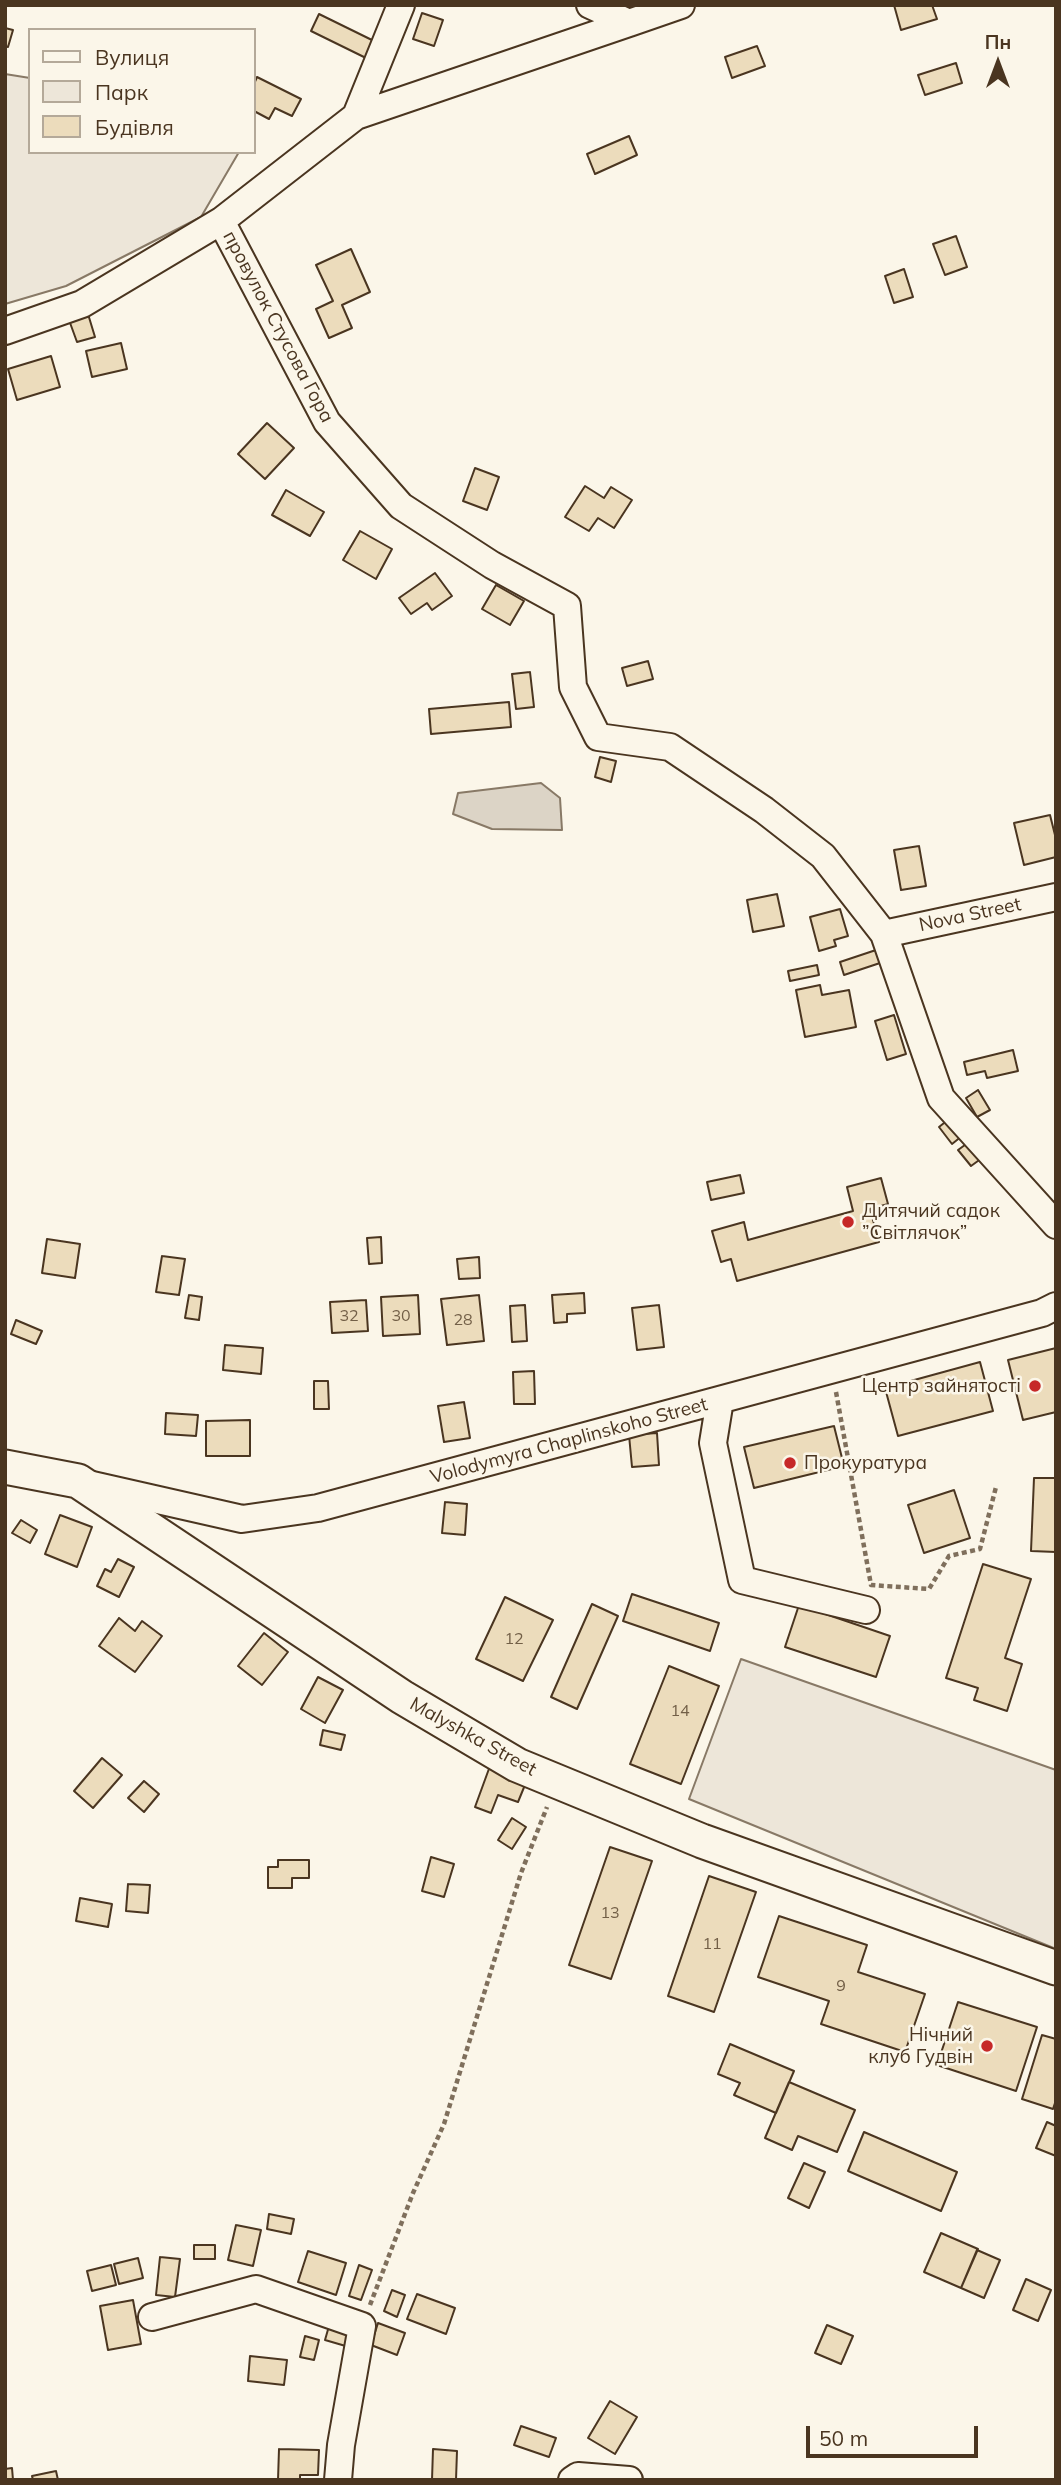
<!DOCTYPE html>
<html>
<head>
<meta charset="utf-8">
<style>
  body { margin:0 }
  #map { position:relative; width:1061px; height:2485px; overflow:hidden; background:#fbf6e9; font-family:Mulish,sans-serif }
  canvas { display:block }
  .frame { position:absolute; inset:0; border:7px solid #4a3520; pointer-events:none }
  .legend { position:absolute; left:28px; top:28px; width:228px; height:126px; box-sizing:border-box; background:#fbf6e9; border:2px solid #b4a999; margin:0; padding:9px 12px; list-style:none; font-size:21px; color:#4a3520 }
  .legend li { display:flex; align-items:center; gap:14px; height:35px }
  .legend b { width:35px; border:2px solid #b4a999 }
  .north { position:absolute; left:963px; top:28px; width:70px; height:70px; -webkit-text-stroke:5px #fbf6e9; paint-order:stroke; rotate:0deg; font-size:19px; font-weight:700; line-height:28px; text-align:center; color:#4a3520 }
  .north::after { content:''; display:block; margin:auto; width:24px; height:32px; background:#4a3520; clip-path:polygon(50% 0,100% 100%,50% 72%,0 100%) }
  .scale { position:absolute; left:806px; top:2426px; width:172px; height:32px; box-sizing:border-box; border:4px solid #4a3520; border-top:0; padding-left:9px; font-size:21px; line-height:24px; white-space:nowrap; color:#4a3520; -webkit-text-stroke:5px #fbf6e9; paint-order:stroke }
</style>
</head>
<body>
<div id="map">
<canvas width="1061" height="2485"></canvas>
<div class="frame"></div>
<ul class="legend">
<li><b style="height:9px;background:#fbf6e9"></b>Вулиця</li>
<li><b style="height:19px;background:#ede6d9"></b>Парк</li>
<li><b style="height:19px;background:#ecdcbc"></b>Будівля</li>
</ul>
<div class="north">Пн</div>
<div class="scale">50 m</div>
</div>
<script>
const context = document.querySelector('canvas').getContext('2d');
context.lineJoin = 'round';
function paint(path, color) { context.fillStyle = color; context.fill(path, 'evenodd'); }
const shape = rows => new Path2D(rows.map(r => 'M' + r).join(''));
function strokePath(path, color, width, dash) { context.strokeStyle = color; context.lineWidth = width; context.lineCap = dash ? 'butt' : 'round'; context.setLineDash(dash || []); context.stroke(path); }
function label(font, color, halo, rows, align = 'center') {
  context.font = font + ' Mulish,sans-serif'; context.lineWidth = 5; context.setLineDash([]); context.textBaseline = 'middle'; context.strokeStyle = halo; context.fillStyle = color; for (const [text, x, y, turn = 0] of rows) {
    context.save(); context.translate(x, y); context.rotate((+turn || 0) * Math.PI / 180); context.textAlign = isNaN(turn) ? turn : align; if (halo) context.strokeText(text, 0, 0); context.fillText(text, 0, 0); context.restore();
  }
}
const green = shape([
  [5,74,30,78,30,152,239,152,201,217,66,286,5,304,5,74],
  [741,1659,1056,1770,1056,1949,689,1799,741,1659]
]);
paint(green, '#ede6d9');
strokePath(green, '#887966', 2);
const water = shape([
  [541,783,560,798,562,830,492,829,453,814,458,793,541,783]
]);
paint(water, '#dcd4c6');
strokePath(water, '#887966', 2);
const building = shape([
  [894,5,932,5,937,19,901,30,894,5],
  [422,13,443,20,434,46,413,39,422,13],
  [319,14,376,42,368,59,311,31,319,14],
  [5,28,13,30,8,47,5,46,5,28],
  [757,46,765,66,732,78,725,57,757,46],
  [956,63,962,83,925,95,918,75,956,63],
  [257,77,301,99,292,116,275,108,269,119,254,111,254,84,257,77],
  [629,136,637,155,595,174,587,154,629,136],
  [956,236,967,267,945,275,933,244,956,236],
  [351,249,370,292,342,305,352,328,329,338,316,309,333,301,316,265,351,249],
  [904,269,913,297,894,303,885,276,904,269],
  [88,314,95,337,77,342,69,320,88,314],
  [121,343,127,369,92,377,86,351,121,343],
  [51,356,60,387,17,400,8,369,51,356],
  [267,423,294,448,265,479,238,454,267,423],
  [475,468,499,477,487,510,463,501,475,468],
  [585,486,604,498,611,487,632,500,614,528,598,518,589,531,565,517,585,486],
  [286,490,324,512,310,536,272,515,286,490],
  [360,531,392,549,376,579,343,560,360,531],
  [435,573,452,596,432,610,427,603,411,614,399,598,435,573],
  [496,585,524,601,510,625,482,609,496,585],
  [648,661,653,679,627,686,622,668,648,661],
  [530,672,534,707,516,709,512,674,530,672],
  [509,702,511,727,431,734,429,709,509,702],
  [600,757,616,761,611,782,595,777,600,757],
  [1050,815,1056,839,1056,857,1024,865,1014,823,1050,815],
  [919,846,926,886,901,890,894,850,919,846],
  [777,894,784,926,753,932,747,900,777,894],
  [840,909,848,936,834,940,836,946,819,951,810,917,840,909],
  [876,950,880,963,844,975,840,962,876,950],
  [817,965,819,975,790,981,788,971,817,965],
  [820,985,822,995,849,990,856,1027,805,1037,796,990,820,985],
  [894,1015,906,1054,887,1060,875,1021,894,1015],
  [1013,1050,1018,1071,987,1078,985,1071,967,1075,964,1062,1013,1050],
  [978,1090,990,1110,977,1117,966,1098,978,1090],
  [949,1119,962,1136,952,1144,939,1127,949,1119],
  [969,1142,982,1158,971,1166,958,1150,969,1142],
  [740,1175,744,1193,711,1200,707,1182,740,1175],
  [881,1178,888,1204,870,1209,879,1242,737,1281,731,1259,721,1262,712,1231,744,1222,748,1240,853,1211,847,1187,881,1178],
  [381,1237,382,1263,369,1264,367,1238,381,1237],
  [47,1239,80,1244,75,1278,42,1273,47,1239],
  [162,1256,185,1259,179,1295,156,1292,162,1256],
  [479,1257,480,1278,459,1279,457,1259,479,1257],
  [584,1293,585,1313,567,1314,567,1322,554,1323,552,1295,584,1293],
  [189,1295,202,1297,199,1320,185,1318,189,1295],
  [418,1295,420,1334,383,1336,381,1297,418,1295],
  [479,1295,484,1341,447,1345,441,1299,479,1295],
  [366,1300,368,1331,332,1333,330,1302,366,1300],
  [525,1305,527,1341,512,1342,510,1306,525,1305],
  [659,1305,664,1347,637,1350,632,1308,659,1305],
  [16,1320,42,1331,36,1344,11,1334,16,1320],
  [225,1345,263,1348,261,1374,223,1370,225,1345],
  [1056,1348,1056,1412,1023,1420,1008,1360,1056,1348],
  [980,1362,993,1411,898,1436,885,1388,980,1362],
  [534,1371,535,1404,514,1404,513,1372,534,1371],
  [314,1381,328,1381,329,1409,314,1409,314,1381],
  [464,1402,470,1438,444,1442,438,1406,464,1402],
  [166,1413,198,1415,196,1436,165,1434,166,1413],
  [250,1420,250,1456,206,1456,206,1421,250,1420],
  [834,1426,844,1466,754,1488,744,1447,834,1426],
  [657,1433,659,1465,632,1467,629,1435,657,1433],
  [1034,1478,1056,1478,1056,1552,1031,1551,1034,1478],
  [954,1490,970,1538,924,1553,908,1505,954,1490],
  [445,1502,467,1504,465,1535,442,1533,445,1502],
  [60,1515,92,1527,77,1567,45,1554,60,1515],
  [21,1520,37,1530,30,1543,12,1533,21,1520],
  [118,1559,134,1567,119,1597,97,1586,105,1569,111,1572,118,1559],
  [983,1564,1031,1579,1005,1658,1022,1664,1007,1711,974,1700,978,1688,946,1678,983,1564],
  [632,1594,719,1623,710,1651,623,1621,632,1594],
  [505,1597,553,1620,523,1681,476,1659,505,1597],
  [592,1604,618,1616,577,1709,551,1697,592,1604],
  [799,1605,890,1636,876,1677,785,1647,799,1605],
  [119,1618,135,1631,142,1621,162,1636,135,1672,99,1646,119,1618],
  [264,1633,288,1652,262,1685,238,1666,264,1633],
  [669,1666,719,1686,681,1784,630,1764,669,1666],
  [318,1677,343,1690,325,1723,301,1709,318,1677],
  [323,1730,345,1735,341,1750,320,1745,323,1730],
  [102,1758,122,1775,93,1808,74,1791,102,1758],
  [490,1766,527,1780,518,1802,498,1795,491,1813,475,1807,490,1766],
  [144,1781,159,1794,144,1812,128,1798,144,1781],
  [512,1818,526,1827,512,1849,498,1840,512,1818],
  [610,1847,652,1861,611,1979,569,1965,610,1847],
  [431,1857,454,1864,444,1897,422,1891,431,1857],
  [278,1860,309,1860,309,1878,292,1878,292,1888,268,1888,268,1867,278,1867,278,1860],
  [709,1876,756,1892,714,2012,668,1996,709,1876],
  [128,1884,150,1885,148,1913,126,1911,128,1884],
  [80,1898,112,1904,108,1927,76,1921,80,1898],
  [779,1916,867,1945,858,1972,925,1994,905,2052,821,2024,829,2001,758,1977,779,1916],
  [958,2002,1037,2027,1016,2091,937,2065,958,2002],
  [1042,2035,1056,2039,1056,2100,1053,2109,1022,2099,1042,2035],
  [730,2044,794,2071,776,2113,734,2095,740,2083,718,2074,730,2044],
  [789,2082,855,2110,837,2152,798,2136,792,2150,765,2138,789,2082],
  [1047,2122,1056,2126,1056,2156,1036,2148,1047,2122],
  [864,2132,957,2172,941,2211,848,2171,864,2132],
  [804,2163,825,2172,809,2208,788,2198,804,2163],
  [269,2214,294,2219,291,2234,267,2229,269,2214],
  [236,2225,261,2230,253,2266,228,2260,236,2225],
  [941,2233,978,2249,961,2288,924,2272,941,2233],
  [194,2245,215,2245,215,2259,194,2259,194,2245],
  [977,2250,1000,2260,984,2298,961,2288,977,2250],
  [308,2251,346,2263,336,2295,298,2282,308,2251],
  [160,2257,180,2259,175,2297,156,2295,160,2257],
  [138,2258,143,2278,119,2284,114,2264,138,2258],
  [111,2265,116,2285,92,2291,87,2271,111,2265],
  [359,2265,372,2270,361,2300,349,2296,359,2265],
  [1026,2279,1051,2290,1038,2321,1013,2310,1026,2279],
  [392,2290,405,2295,397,2317,384,2311,392,2290],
  [417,2294,455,2308,446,2334,407,2319,417,2294],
  [133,2300,141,2344,108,2350,100,2306,133,2300],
  [378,2323,405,2333,397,2355,371,2345,378,2323],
  [827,2325,853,2336,841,2364,815,2353,827,2325],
  [329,2326,353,2333,349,2347,325,2340,329,2326],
  [305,2336,319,2340,314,2360,300,2357,305,2336],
  [250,2356,287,2360,284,2385,248,2381,250,2356],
  [610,2401,637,2417,615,2454,588,2438,610,2401],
  [521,2426,556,2438,549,2457,514,2445,521,2426],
  [279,2449,319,2450,318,2475,300,2475,300,2480,278,2480,279,2449],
  [433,2449,457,2451,456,2480,432,2480,433,2449],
  [12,2468,13,2480,5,2480,5,2469,12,2468],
  [56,2471,58,2480,33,2480,32,2476,56,2471]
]);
paint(building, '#ecdcbc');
strokePath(building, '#4a3520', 2);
const minor = shape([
  [590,5,629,23,681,5],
  [356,116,401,5],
  [221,221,327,422,401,506,492,565,567,606,573,687,598,737,670,747,764,810,823,856,884,934,941,1098,1056,1225],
  [5,331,82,304,221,221,356,116,629,23],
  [884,934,1056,897],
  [720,1400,713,1443,742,1580,866,1610],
  [92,1485,242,1519,318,1508,1042,1313,1056,1306],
  [152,2317,256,2289,362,2326,341,2445,338,2480],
  [572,2480,578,2476,629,2480]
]);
const major = shape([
  [5,1467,78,1481,402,1697,517,1765,702,1841,1056,1968]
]);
strokePath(minor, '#4a3520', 30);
strokePath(major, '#4a3520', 37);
strokePath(shape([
  [836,1392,871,1585,929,1589,949,1556,980,1549,996,1487],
  [370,2305,413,2193,444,2124,521,1873,547,1807]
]), '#7f6f5c', 4.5, [5, 3.5]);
strokePath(minor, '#fbf6e9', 26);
strokePath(major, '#fbf6e9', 33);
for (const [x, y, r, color] of [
  [848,1222,7,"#c62828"],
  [1035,1386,7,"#c62828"],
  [790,1463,7,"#c62828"],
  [987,2046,7,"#c62828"]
]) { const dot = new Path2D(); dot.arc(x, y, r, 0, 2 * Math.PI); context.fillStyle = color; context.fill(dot); strokePath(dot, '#fbf6e9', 2.5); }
label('16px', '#725f47', null, [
  ["32",349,1316],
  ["30",401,1316],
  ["28",463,1320],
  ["12",514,1639],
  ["14",680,1711],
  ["13",610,1913],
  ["11",712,1944],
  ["9",841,1986]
]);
label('19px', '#4a3520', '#fbf6e9', [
  ["провулок Стусова Гора",278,327,62],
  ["Nova Street",970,915,-12],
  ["Volodymyra Chaplinskoho Street",569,1441,-15],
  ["Malyshka Street",473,1737,29]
]);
label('19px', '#4a3520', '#fbf6e9', [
  ["Дитячий садок",862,1211],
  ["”Світлячок”",862,1233],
  ["Центр зайнятості",1021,1386,"right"],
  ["Прокуратура",804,1463],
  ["Нічний",973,2035,"right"],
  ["клуб Гудвін",973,2057,"right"]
], 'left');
</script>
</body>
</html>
